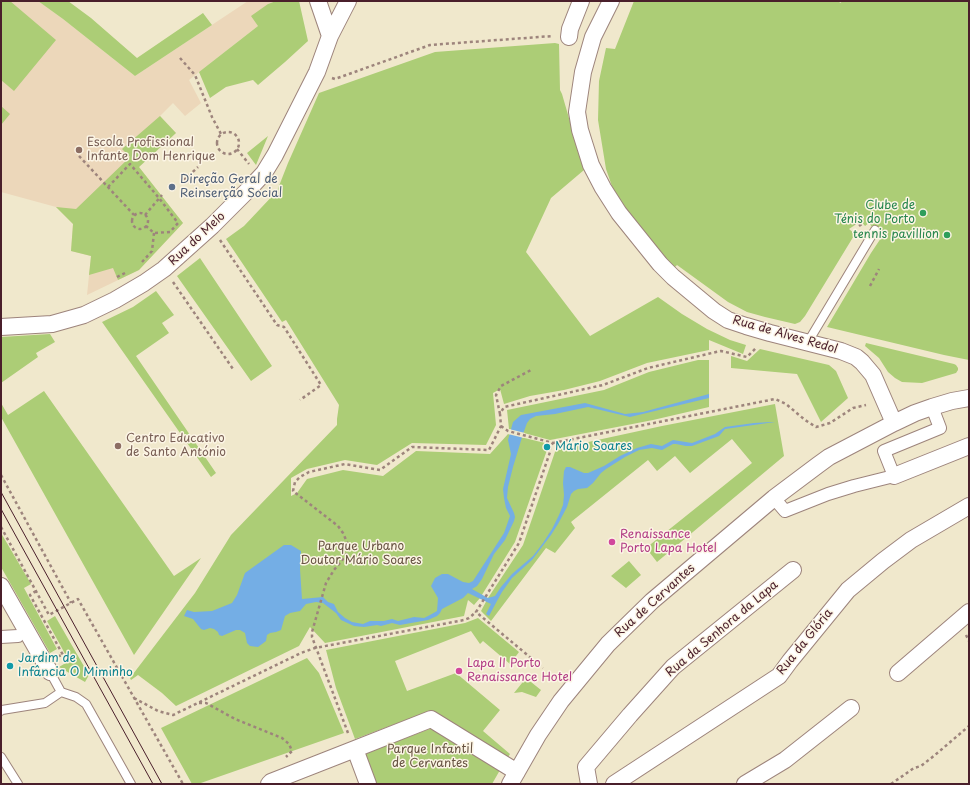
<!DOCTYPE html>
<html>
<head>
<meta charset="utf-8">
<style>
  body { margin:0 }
  #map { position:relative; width:970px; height:785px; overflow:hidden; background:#f0e8cc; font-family:"Playpen Sans",sans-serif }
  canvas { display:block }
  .frame { position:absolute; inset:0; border:2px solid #4a1f2b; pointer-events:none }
</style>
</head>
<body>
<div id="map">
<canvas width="970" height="785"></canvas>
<div class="frame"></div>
</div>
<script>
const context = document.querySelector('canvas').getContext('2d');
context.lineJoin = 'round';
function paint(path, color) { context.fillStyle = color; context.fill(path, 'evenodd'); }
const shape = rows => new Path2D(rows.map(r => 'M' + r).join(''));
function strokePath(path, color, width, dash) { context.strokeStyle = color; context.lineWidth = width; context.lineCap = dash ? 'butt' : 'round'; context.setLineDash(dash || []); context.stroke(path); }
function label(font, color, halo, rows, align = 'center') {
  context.font = font + ' "Playpen Sans",sans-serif'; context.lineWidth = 3; context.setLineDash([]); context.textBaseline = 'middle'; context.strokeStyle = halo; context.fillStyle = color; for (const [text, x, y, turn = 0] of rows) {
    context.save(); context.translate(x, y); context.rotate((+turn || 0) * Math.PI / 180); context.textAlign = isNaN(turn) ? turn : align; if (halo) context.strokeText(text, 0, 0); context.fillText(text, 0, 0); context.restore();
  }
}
paint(shape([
  [1,1,38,1,63,19,135,76,248,1,276,1,268,4,258,26,189,80,201,103,185,116,173,103,160,116,176,133,139,167,183,223,139,270,87,295,91,256,71,251,73,224,56,207,1,192]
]), '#ecd7ba');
paint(shape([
  [1,1,10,1,56,40,14,91,1,80],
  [38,1,68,1,91,18,137,58,203,13,212,25,135,76,63,19],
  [276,1,299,1,308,41,285,62,258,85,253,80,226,87,210,98,199,72,258,26,251,16,268,4],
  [634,1,839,1,840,3,843,1,969,1,969,360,944,355,827,327,871,253,881,238,869,223,865,226,861,221,849,229,855,234,805,316,800,322,795,324,765,317,747,312,728,302,677,265,673,269,633,222,614,192,606,169,598,120,599,81,606,48,615,49],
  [555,43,559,44,560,90,562,94,584,170,551,198,526,252,590,336,658,297,682,314,707,329,730,340,746,345,743,354,709,340,709,350,647,363,600,381,564,390,530,396,504,404,500,389,493,393,496,425,486,445,412,443,377,465,345,460,307,469,291,478,291,496,297,493,307,479,343,470,383,476,416,451,490,454,508,434,545,443,547,450,515,542,480,598,474,605,468,600,464,616,325,643,310,627,299,646,176,706,162,693,138,675,131,680,130,678,195,593,231,535,337,425,337,419,339,405,286,320,282,322,226,239,244,226,277,191,288,163,319,93,435,52],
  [1,106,10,114,1,125],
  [160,116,176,133,139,167,183,223,139,270,118,280,113,268,89,275,91,256,71,251,73,224,56,207,76,209,130,157,122,149],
  [268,136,256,165,247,153],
  [200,258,272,366,251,381,177,276],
  [156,291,174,315,162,323,169,333,136,356,216,473,211,477,102,322,133,307],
  [50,334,55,342,36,353,38,357,1,383,1,337],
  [866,343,954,364,956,365,958,368,958,370,956,373,922,383,902,382,895,378,888,372,879,358,865,346],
  [760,349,829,365,836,371,848,398,821,422,797,374,731,368,731,356,747,361],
  [698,360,709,360,709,407,653,420,550,440,509,429,507,410,604,390,649,372],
  [44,391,174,576,201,558,134,655,1,417,1,403,8,415],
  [775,404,784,456,657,562,646,548,752,463,732,439,690,473,675,456,657,471,648,460,571,522,575,528,555,553,546,548,491,621,481,611,488,598,523,545,556,449,662,426],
  [1,533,31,584,24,588,57,649,50,653,1,567],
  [629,561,641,575,626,588,611,576],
  [55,616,89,675,85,682,59,667,69,661,47,621],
  [478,618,519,652,510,664,483,641,480,644,471,631,395,661,407,691,456,673,500,710,483,731,510,754,507,759,430,711,355,739,336,688,326,650,465,623],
  [307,658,319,673,344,733,198,784,192,784,161,728],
  [526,678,541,690,536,697,522,692,514,693],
  [432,728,500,770,492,784,375,784,364,754]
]), '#accd76');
paint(shape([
  [709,394,709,398,630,417,588,407,555,414,536,416,530,419,527,423,523,434,513,467,508,487,507,498,514,513,515,517,514,521,505,540,494,554,482,579,477,586,472,589,488,598,495,596,501,587,512,574,533,556,543,543,552,529,559,515,563,505,564,495,563,483,564,471,566,467,570,467,584,473,588,473,604,466,620,456,637,448,651,444,662,446,673,440,692,443,715,434,725,427,754,423,771,422,775,422,725,429,719,436,692,446,686,446,676,444,673,444,662,450,652,448,639,450,625,457,606,469,601,473,593,483,587,488,578,489,574,491,571,494,567,507,558,524,551,535,532,560,512,578,502,592,497,601,489,616,486,614,491,604,468,593,463,598,442,609,440,613,437,616,428,620,400,625,392,623,381,626,377,625,364,627,354,626,341,620,336,613,323,603,316,602,306,604,300,611,290,613,285,616,281,630,276,632,270,633,267,635,266,641,258,647,250,646,247,643,245,633,240,630,236,630,222,636,219,635,218,632,214,629,210,628,204,630,201,629,193,619,184,616,187,610,194,612,212,611,232,603,237,595,245,573,284,545,291,545,301,551,300,569,302,599,323,597,328,602,334,604,338,612,345,618,352,622,363,624,370,621,384,621,392,619,398,621,414,617,424,618,430,615,437,611,438,598,431,586,435,578,442,574,448,574,463,582,469,583,473,581,504,533,510,516,506,508,504,498,503,489,511,454,508,440,513,422,521,415,585,403,625,414,643,412]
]), '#74aee5');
paint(shape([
  [509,429,525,433,524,438,508,434]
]), '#f0e8cc');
const service = shape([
  [808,342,875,230],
  [50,672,61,692,76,697,86,704,131,784],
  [1,711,2,710,45,703,61,692],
  [1,757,18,784]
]);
const pedestrian = shape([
  [774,498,785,511,828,494,854,486,894,476,884,451,940,428,932,407],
  [1,637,18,636]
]);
const minor = shape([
  [318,1,330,36],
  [611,1,593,37,583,72,577,112,580,130,591,165,603,188,619,213,660,264,673,277,714,311,728,320,746,326,770,333,841,351,856,357,862,362,873,375,894,423],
  [569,37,570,29,581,1],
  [1,327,52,324,84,315,115,300,144,283,164,269,212,226,250,188,264,173,275,155,317,72,330,36,348,1],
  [894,476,969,446],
  [1,586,50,672],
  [898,673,969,612],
  [355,749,368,784],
  [269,784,271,782,355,749,431,719,517,772],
  [510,784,538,735,561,701,608,644,652,601,774,498,818,465,829,457,894,423,915,413,932,407,952,401,969,398],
  [589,784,586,767,630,715,673,667,793,570],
  [614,784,779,676,790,661,848,590,883,561,911,540,969,506],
  [745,784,785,760,851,708]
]);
strokePath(service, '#9d847c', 10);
strokePath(pedestrian, '#9d847c', 14);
strokePath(minor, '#9d847c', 18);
strokePath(shape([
  [180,58,195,75,212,117,221,134],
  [332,78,335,79,430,45,553,36],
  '217 143a11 11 0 1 1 22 0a11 11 0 1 1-22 0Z',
  [237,149,249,164],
  [79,156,134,215],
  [184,180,198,167],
  [108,187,130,164,159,198,178,223,170,232,154,233,146,226],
  '132 221a8 8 0 1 1 16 0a8 8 0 1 1-16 0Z',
  [145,215,162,195],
  [854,224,860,219],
  [859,226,863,223],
  [220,240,277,325,284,327,321,385,300,400],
  [142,262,152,251,154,233],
  [117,277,125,273],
  [173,282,233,369],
  [870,286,879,269],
  [500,414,496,395,501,386,531,370],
  [501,426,508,431,553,443,550,446,550,452,519,543,476,612,543,668],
  [553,443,775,399,786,404,805,420,816,427,830,423,853,408,866,405],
  [1,475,71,603],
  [1,527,49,615,78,599,183,784],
  [36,591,30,595,63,655,59,656],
  [966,635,969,641],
  [134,698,158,711,173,715,301,653,315,648,464,620,469,618,476,612],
  [199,703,206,703,235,719,282,738,289,744,292,751,286,757],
  [348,733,312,637,312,632,326,583,334,570,343,559,348,552,347,542,343,533,338,526,293,491,295,482,300,477,309,472,345,464,380,470,412,447,489,450,501,426,500,414,504,407,603,385,648,368,716,352,721,351,747,357,756,348],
  [891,784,914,768,921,766,935,755,969,726]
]), '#9d847c', 2.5, [3, 3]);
strokePath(service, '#fff', 8);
strokePath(pedestrian, '#fff', 12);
strokePath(minor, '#fff', 16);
strokePath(shape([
  [1,492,162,784],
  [1,509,153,784]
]), '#4a1f2b', 1);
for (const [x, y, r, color] of [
  [79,150,4,"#8d6e63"],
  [172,187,4,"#5c6f8a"],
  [923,213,4,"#2e9e5b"],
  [947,235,4,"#2e9e5b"],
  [118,446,4,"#8d6e63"],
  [547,447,4,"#0f9aa8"],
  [612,542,4,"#d1479c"],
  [10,666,4,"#0f9aa8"],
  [459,671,4,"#d1479c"]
]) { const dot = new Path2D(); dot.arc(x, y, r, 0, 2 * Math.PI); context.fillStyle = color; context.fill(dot); strokePath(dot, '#fcf5e5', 1.5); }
label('12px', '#785e54', '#fcf5e5', [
  ["Escola Profissional",87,143],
  ["Infante Dom Henrique",87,157],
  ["Centro Educativo",126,439],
  ["de Santo António",126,453]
], 'left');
label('12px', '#4e5e75', '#fcf5e5', [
  ["Direção Geral de",180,180],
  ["Reinserção Social",180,194]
], 'left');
label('12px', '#27864d', '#fcf5e5', [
  ["Clube de",915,206],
  ["Ténis do Porto",915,220],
  ["tennis pavillion",939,235]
], 'right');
label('12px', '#4a1f2b', '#fcf5e5', [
  ["Rua do Melo",197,239,-43],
  ["Rua de Alves Redol",785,335,16],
  ["Rua de Cervantes",655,601,-42],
  ["Rua da Senhora da Lapa",722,629,-40],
  ["Rua da Glória",805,642,-51]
]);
label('12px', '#0d838f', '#fcf5e5', [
  ["Mário Soares",555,447],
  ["Jardim de",18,659],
  ["Infância O Miminho",18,673]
], 'left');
label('12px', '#b23c85', '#fcf5e5', [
  ["Renaissance",620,535],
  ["Porto Lapa Hotel",620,549],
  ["Lapa II Porto",467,664],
  ["Renaissance Hotel",467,678]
], 'left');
label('12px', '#675342', '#fcf5e5', [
  ["Parque Urbano",361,547],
  ["Doutor Mário Soares",361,561],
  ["Parque Infantil",430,750],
  ["de Cervantes",430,764]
]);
</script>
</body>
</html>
